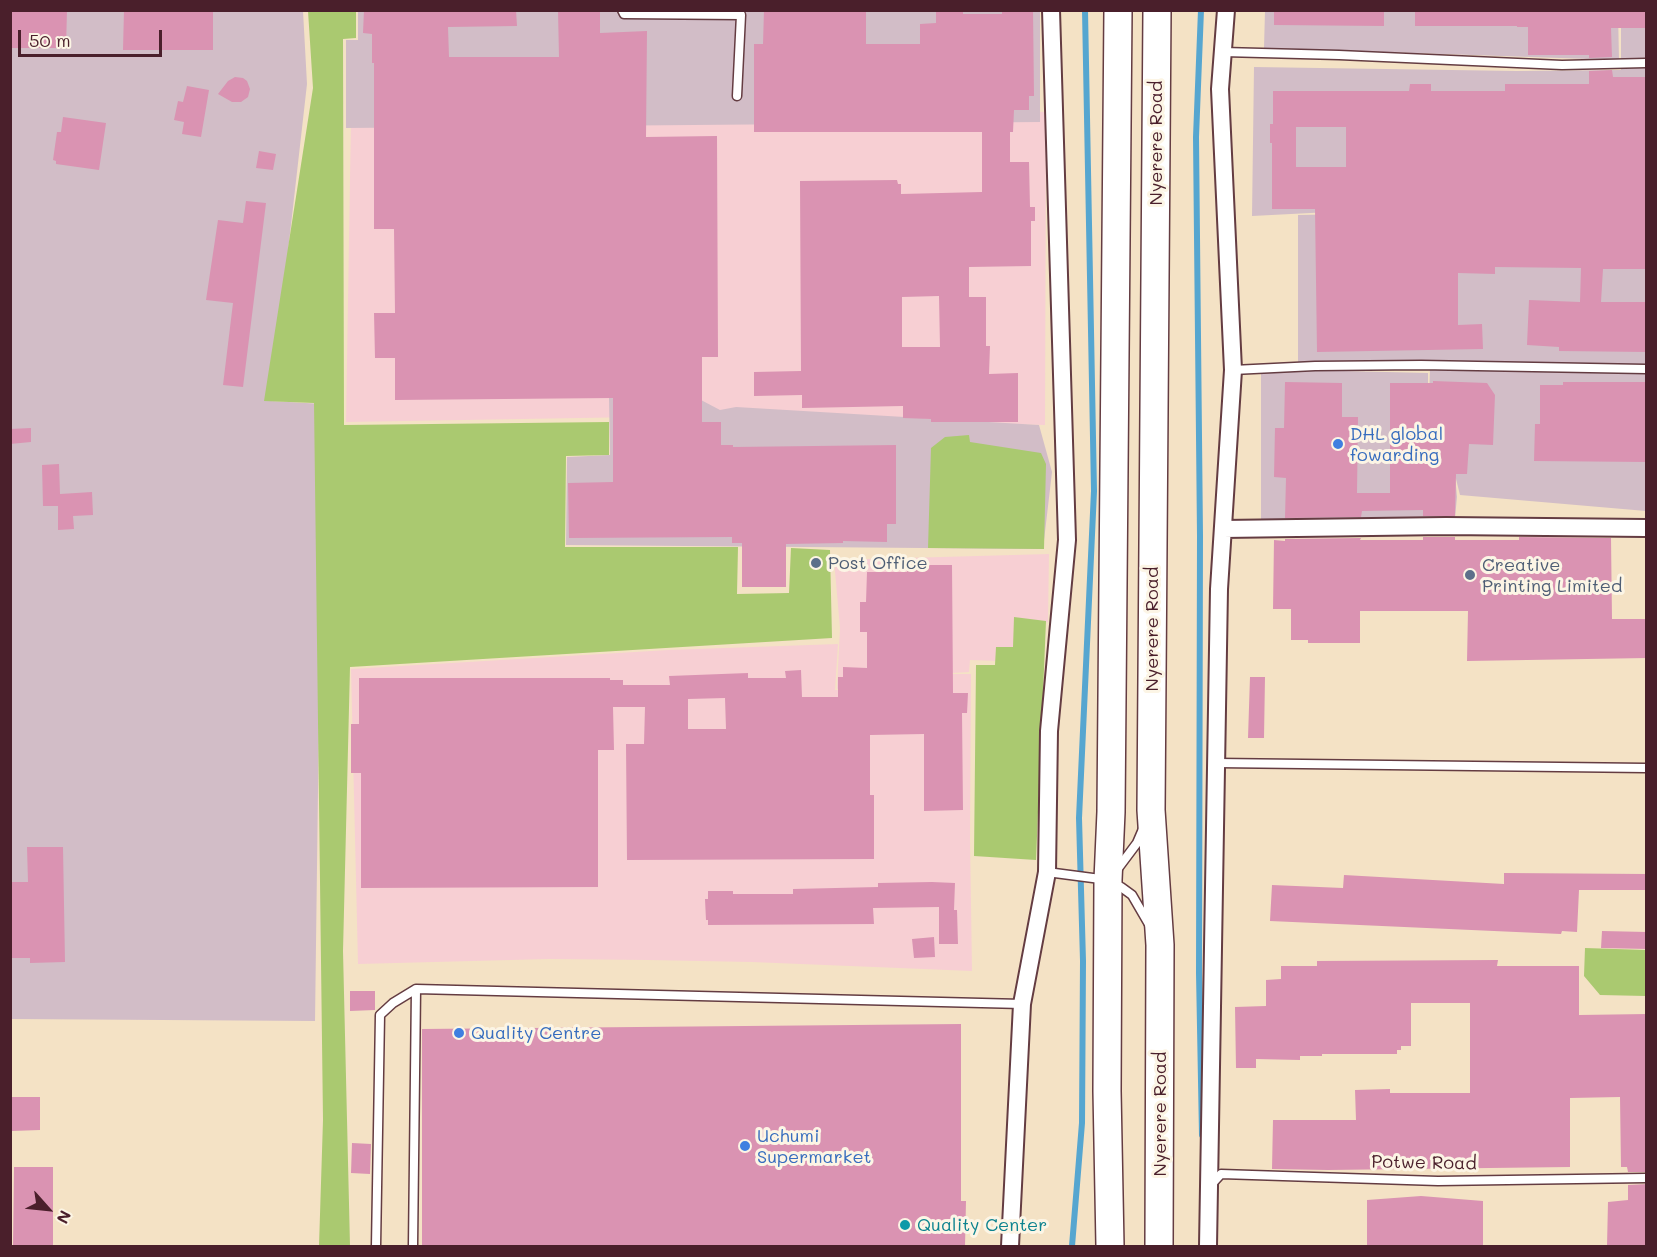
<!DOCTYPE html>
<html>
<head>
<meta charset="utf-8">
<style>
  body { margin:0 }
  #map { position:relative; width:1657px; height:1257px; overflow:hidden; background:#f4e2c5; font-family:Mali,sans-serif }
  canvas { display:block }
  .frame { position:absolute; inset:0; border:12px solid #4a1f2b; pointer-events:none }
  .north { position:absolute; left:18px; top:1179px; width:60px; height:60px; -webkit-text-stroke:4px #fcf5e5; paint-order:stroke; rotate:117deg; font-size:16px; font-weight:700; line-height:24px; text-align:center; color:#4a1f2b }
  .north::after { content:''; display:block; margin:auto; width:21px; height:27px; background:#4a1f2b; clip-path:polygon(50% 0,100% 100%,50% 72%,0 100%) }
  .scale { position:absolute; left:18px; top:30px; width:144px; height:27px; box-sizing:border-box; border:3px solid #4a1f2b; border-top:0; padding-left:8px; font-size:18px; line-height:21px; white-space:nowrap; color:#4a1f2b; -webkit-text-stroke:4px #fcf5e5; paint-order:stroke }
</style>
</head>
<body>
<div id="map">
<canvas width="1657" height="1257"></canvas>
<div class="frame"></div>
<div class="north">N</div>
<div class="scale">50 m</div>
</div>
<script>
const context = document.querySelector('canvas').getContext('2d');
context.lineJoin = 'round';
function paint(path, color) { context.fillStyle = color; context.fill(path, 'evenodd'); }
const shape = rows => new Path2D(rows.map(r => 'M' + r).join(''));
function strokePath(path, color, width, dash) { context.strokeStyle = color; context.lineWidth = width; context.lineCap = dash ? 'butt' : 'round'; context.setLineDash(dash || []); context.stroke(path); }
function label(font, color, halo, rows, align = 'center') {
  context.font = font + ' Mali,sans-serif'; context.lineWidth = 6; context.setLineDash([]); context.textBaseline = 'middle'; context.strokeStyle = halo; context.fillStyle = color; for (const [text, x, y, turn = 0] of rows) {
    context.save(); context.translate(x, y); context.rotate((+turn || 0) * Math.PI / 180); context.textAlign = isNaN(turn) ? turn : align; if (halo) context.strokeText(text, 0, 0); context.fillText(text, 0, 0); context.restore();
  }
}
paint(shape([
  [957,110,1046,112,1045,425,698,416,346,422,351,118],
  [1049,554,1048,622,1026,626,1025,662,970,660,969,672,934,674,971,674,970,839,972,971,752,962,648,960,549,959,358,964,351,669,668,650,838,644,835,690,854,690,837,689,840,628,834,560]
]), '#f7cfd3');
paint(shape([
  [358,10,1040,11,1040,122,346,128,346,40,358,40],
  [11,11,303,11,307,84,271,401,323,404,315,1021,11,1019],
  [1265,11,1618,11,1619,60,1264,48],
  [1621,11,1646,11,1646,211,1330,212,1252,216,1254,67,1517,71,1621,70],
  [1473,212,1646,214,1646,365,1298,362,1298,215],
  [1261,369,1428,373,1428,430,1430,369,1646,372,1646,511,1460,495,1455,475,1457,497,1455,518,1261,522],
  [609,398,701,400,720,410,736,407,1039,425,1052,472,1043,549,566,545,567,457,610,455]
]), '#d2bdc7');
paint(shape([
  [308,11,356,11,356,38,343,39,344,425,609,422,609,455,566,456,565,547,738,547,737,594,789,593,791,548,830,550,832,638,350,667,343,951,350,1246,319,1246,323,1120,314,403,264,401,313,88],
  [969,435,970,442,1041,453,1046,464,1044,549,928,548,931,448,945,437],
  [1014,617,1046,621,1036,860,974,856,976,665,995,665,996,647,1013,647],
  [1585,948,1646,950,1646,996,1600,995,1584,976]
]), '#aac970');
strokePath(shape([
  [1201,10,1196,137,1200,536,1199,973,1202,1135],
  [1072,1246,1082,1123,1083,961,1079,818,1094,491,1085,10]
]), '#56a6d0', 6);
paint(shape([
  [12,10,67,10,66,48,12,48],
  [124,10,213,10,213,50,123,50],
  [364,10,516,10,517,26,448,27,449,57,559,57,558,10,600,10,600,33,647,31,646,137,717,136,718,357,702,357,702,422,721,422,721,445,733,445,733,447,896,445,896,524,887,524,887,542,843,541,843,543,786,544,786,587,742,587,742,543,732,543,732,537,569,538,568,483,613,482,613,398,395,400,395,358,375,358,374,313,395,313,394,229,374,229,374,63,372,63,372,34,363,33],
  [764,10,866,10,866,44,920,44,920,24,936,23,936,10,963,10,963,14,1002,14,1002,10,1033,10,1034,96,1029,96,1029,110,1014,110,1013,132,1010,132,1010,162,1029,162,1030,207,1035,207,1035,221,1031,221,1031,266,969,267,969,297,986,297,986,346,990,346,989,374,1018,373,1018,422,931,422,931,419,903,418,903,406,802,408,802,395,754,396,754,372,801,371,800,181,897,180,898,184,901,184,901,194,982,192,982,132,754,132,754,44,763,44],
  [939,296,940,347,902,347,902,297],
  [1274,10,1384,10,1384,26,1274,25],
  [1415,10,1647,10,1647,28,1611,28,1612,57,1589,58,1589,55,1528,55,1528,27,1517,27,1517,26,1415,26],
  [1612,70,1613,77,1647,77,1647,269,1603,269,1601,302,1647,302,1647,352,1559,351,1559,347,1527,345,1529,300,1580,302,1581,268,1495,267,1495,274,1458,273,1458,325,1482,324,1483,349,1317,352,1315,209,1272,209,1272,143,1270,143,1270,124,1273,124,1273,91,1409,91,1410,84,1431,84,1431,91,1505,91,1505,84,1589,84,1589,71],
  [1296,127,1346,127,1346,167,1296,167],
  [235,77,243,78,247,81,250,89,248,97,241,102,232,102,218,94,228,81],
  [187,86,209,90,201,137,182,134,184,122,174,120,178,101,183,102],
  [63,117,106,123,99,170,56,164,56,161,53,160,57,132,61,132],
  [259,151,276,154,273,170,256,168],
  [246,201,266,203,243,387,223,385,233,303,206,300,218,220,243,223],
  [1433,381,1487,383,1495,395,1493,445,1469,444,1467,474,1456,474,1455,516,1423,516,1423,510,1362,511,1361,517,1285,518,1286,478,1274,477,1275,428,1284,428,1285,382,1342,383,1342,417,1358,417,1357,493,1390,493,1390,383,1433,383],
  [1563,382,1647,382,1647,462,1534,461,1535,424,1540,424,1540,385,1563,385],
  [31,428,31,442,10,444,10,429],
  [59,464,60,494,92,492,93,515,73,516,74,529,58,530,58,506,43,506,42,465],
  [1423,537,1455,537,1455,540,1519,540,1519,537,1611,538,1612,619,1647,619,1647,658,1467,661,1468,611,1360,611,1360,643,1308,643,1308,640,1291,640,1291,609,1273,609,1274,540,1285,541,1285,539,1361,538,1360,540,1423,540],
  [925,565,952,565,953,693,968,693,967,713,962,713,963,810,924,811,924,734,870,735,870,795,874,795,874,859,627,860,626,744,644,744,645,707,613,707,614,750,598,750,598,887,361,888,361,773,351,773,351,724,359,724,359,678,610,678,610,680,623,680,623,685,670,685,669,676,748,673,748,678,786,678,785,671,801,670,802,697,838,697,838,677,843,677,843,667,867,668,867,632,860,632,860,602,866,602,867,572,907,572,907,569,925,569],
  [725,698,726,729,688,729,688,699],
  [1250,677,1265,677,1264,738,1248,738],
  [27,847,63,847,65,962,30,963,30,958,10,958,10,882,28,882],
  [1504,873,1647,874,1647,890,1579,890,1577,932,1562,931,1561,934,1270,921,1272,885,1343,888,1344,875,1504,884],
  [932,882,955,883,954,910,957,910,958,944,939,944,939,907,873,908,874,924,708,925,708,920,706,920,705,899,708,899,708,891,733,891,733,894,793,894,793,889,878,887,878,883],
  [1602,931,1647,932,1647,949,1601,948],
  [934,937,935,957,914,958,912,939],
  [1498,960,1497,966,1579,966,1579,1015,1647,1014,1647,1172,1628,1172,1627,1167,1621,1167,1620,1097,1570,1098,1570,1167,1328,1170,1272,1169,1273,1120,1356,1120,1355,1090,1390,1089,1390,1093,1470,1093,1470,1003,1411,1003,1411,1046,1401,1046,1401,1050,1397,1050,1397,1054,1322,1054,1322,1056,1300,1056,1300,1060,1256,1059,1256,1068,1236,1068,1235,1007,1266,1006,1266,980,1281,979,1281,966,1317,966,1317,961],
  [350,991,375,991,375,1010,350,1011],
  [961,1024,961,1201,966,1201,965,1246,422,1246,422,1029],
  [12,1097,40,1097,40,1130,12,1131],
  [352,1143,371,1144,370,1174,351,1173],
  [14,1167,53,1167,53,1246,13,1246],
  [1647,1184,1647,1246,1607,1246,1608,1202,1628,1200,1628,1185],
  [1421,1196,1483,1201,1483,1246,1367,1246,1367,1200]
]), '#da93b2');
const service = shape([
  [622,10,624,14,741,15,737,96],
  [1223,52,1339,55,1562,65,1646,63],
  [1233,370,1315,366,1421,365,1646,369],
  [1217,763,1646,768],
  [1116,871,1137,843,1143,829],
  [1047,872,1108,880,1121,887,1132,895,1150,926],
  [1210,1186,1221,1174,1438,1181,1646,1178],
  [376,1246,380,1015,393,1003,416,989,1022,1004],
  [413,1246,416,989]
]);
const minor = shape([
  [1223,529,1446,526,1646,528],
  [1010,1246,1022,1004,1047,872,1049,731,1067,540,1051,10],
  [1208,1246,1219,589,1233,370,1220,89,1226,10]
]);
const trunk = shape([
  [1157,10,1151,810,1160,945,1159,1246],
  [1110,1246,1107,1091,1108,880,1111,812,1118,10]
]);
strokePath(service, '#643c42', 11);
strokePath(minor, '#643c42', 20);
strokePath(trunk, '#643c42', 30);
strokePath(service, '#fff', 8);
strokePath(minor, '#fff', 16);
strokePath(trunk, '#fff', 27);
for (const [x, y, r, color] of [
  [1338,444,6,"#3f7fe0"],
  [816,563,6,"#5c6f8a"],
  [1470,575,6,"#5c6f8a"],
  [459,1033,6,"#3f7fe0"],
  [745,1146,6,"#3f7fe0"],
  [905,1225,6,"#0f9aa8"]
]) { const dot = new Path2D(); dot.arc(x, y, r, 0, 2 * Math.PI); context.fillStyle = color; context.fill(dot); strokePath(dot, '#fcf5e5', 2); }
label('18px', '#4a1f2b', '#fcf5e5', [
  ["Nyerere Road",1156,143,-90],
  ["Nyerere Road",1152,629,-90],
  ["Nyerere Road",1160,1114,-90],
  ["Potwe Road",1424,1163,1]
]);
label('18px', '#366cbe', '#fcf5e5', [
  ["DHL global",1350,434],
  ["fowarding",1350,455],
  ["Quality Centre",471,1033],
  ["Uchumi",757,1136],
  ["Supermarket",757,1157]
], 'left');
label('18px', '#4e5e75', '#fcf5e5', [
  ["Post Office",828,563],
  ["Creative",1482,565],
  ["Printing Limited",1482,586]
], 'left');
label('18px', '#0d838f', '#fcf5e5', [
  ["Quality Center",917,1225]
], 'left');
</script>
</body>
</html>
